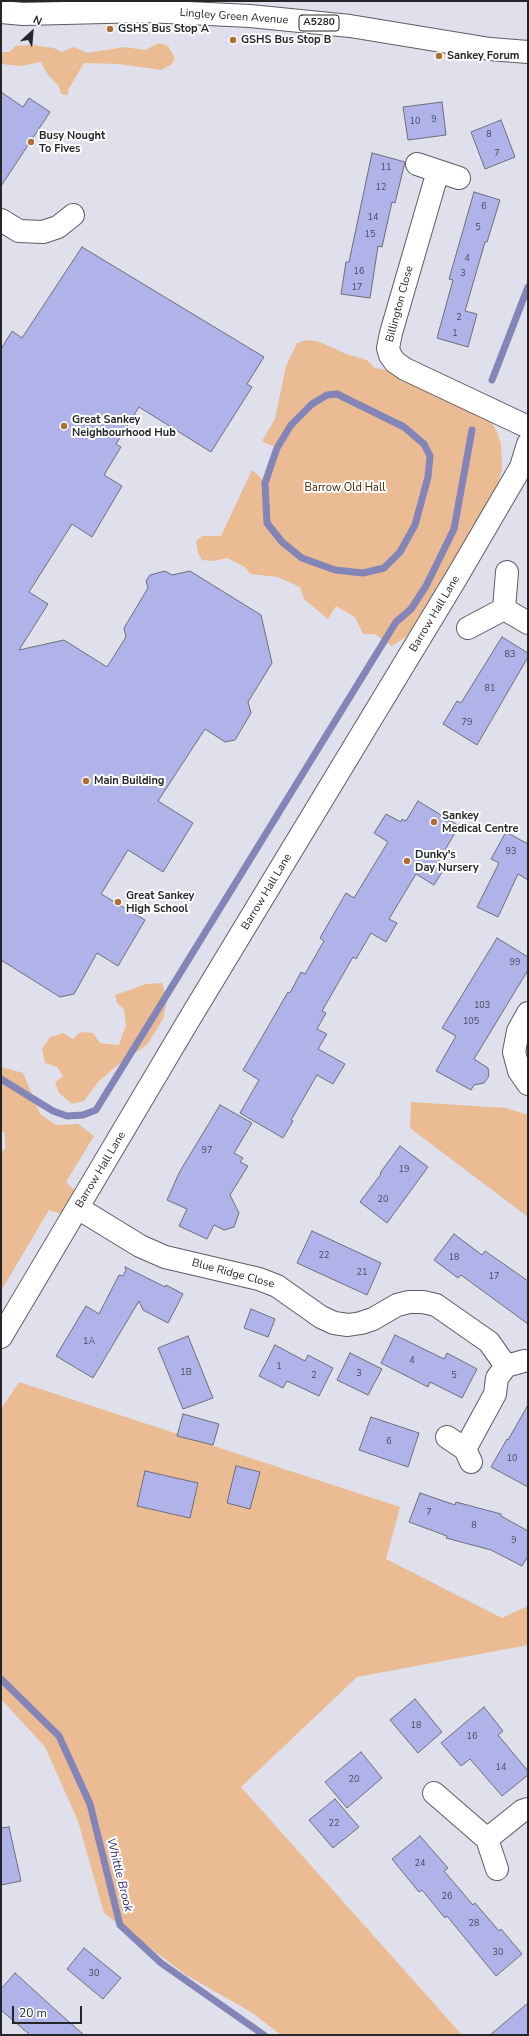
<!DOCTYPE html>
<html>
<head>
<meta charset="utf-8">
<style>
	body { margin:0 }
	#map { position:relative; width:529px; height:2036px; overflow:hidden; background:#dfe0eb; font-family:"Nunito Sans",sans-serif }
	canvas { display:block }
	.frame { position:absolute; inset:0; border:2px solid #25262a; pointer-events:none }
	.north { position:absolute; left:12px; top:12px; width:40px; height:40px; -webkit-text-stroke:3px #fff; paint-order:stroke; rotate:26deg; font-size:11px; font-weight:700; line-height:16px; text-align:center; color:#25262a }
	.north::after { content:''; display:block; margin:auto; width:14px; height:18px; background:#25262a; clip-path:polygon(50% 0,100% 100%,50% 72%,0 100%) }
	.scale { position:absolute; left:12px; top:2006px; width:70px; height:18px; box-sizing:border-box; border:2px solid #25262a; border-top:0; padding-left:5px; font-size:12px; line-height:14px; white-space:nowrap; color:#25262a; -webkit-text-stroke:3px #fff; paint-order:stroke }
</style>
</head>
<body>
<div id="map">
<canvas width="529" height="2036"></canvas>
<div class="frame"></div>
<div class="north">N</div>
<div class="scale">20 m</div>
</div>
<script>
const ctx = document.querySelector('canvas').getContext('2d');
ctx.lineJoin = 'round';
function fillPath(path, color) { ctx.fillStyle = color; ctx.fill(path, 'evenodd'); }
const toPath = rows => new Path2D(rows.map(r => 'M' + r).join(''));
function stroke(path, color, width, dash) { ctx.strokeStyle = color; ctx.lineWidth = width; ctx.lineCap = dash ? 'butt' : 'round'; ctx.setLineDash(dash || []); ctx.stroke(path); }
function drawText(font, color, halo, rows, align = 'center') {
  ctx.font = font + ' "Nunito Sans",sans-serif'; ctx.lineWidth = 4; ctx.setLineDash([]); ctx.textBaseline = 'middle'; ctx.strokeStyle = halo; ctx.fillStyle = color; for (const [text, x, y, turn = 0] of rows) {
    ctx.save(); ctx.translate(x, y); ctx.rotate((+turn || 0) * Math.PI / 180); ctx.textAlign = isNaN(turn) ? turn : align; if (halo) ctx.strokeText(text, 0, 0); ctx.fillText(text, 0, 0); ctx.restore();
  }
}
const green = toPath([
	[159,43,168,46,175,58,172,64,161,70,119,64,84,63,68,90,68,95,61,94,59,86,47,74,41,62,21,66,1,64,1,52,10,52,15,46,31,45,54,48,61,52,74,47,87,53,125,47,145,50],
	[307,340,320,342,346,354,367,360,375,368,386,370,491,421,497,432,501,444,502,469,496,489,407,636,392,646,375,634,363,634,355,617,336,606,328,619,304,599,300,587,278,577,250,574,245,567,227,558,214,561,202,560,198,553,196,541,202,536,221,536,252,470,265,482,277,448,262,441,275,419,286,366,297,343],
	[162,983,167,1001,163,1019,147,1045,124,1060,98,1082,84,1101,72,1104,59,1093,55,1082,63,1076,57,1067,45,1063,42,1049,50,1037,63,1033,73,1039,80,1032,93,1033,100,1043,119,1045,126,1025,124,1009,117,1003,115,995,146,984],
	[1,1067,23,1073,40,1114,56,1125,78,1124,94,1136,66,1182,76,1192,61,1214,49,1210,1,1291,1,1152,5,1149,5,1133,1,1131],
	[411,1102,506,1108,528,1115,528,1217,410,1128],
	[19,1382,400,1507,386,1559,502,1618,528,1606,528,1645,357,1677,241,1787,462,2035,281,2035,251,2012,186,1975,104,1913,78,1821,45,1747,1,1699,1,1409]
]);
const stream = toPath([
	[492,380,528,287],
	[337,394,404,427,424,444,430,456,428,477,415,525,400,552,384,568,363,573,335,570,302,558,282,542,267,523,265,483,277,448,291,425,312,404,327,395,337,394],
	[1,1079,53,1111,67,1116,83,1115,96,1110,396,622,411,609,426,586,454,529,472,430],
	[1,1679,59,1736,90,1804,120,1925,161,1963,264,2035]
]);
const building = toPath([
	[1,92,23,107,29,98,50,112,1,186,1,92],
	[442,102,446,135,408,140,403,107,442,102],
	[501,120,515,157,485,169,471,132,501,120],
	[372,153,405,162,395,203,392,202,382,247,378,246,370,298,341,294,346,262,349,262,372,153],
	[474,192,500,200,487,242,485,242,465,311,477,314,468,347,437,338,453,280,449,279,474,192],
	[82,247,264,357,247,384,252,387,211,452,139,407,116,444,121,447,104,475,122,486,92,537,72,524,29,592,48,604,19,650,64,640,107,667,126,637,124,628,148,588,146,581,150,575,165,571,172,575,190,571,261,615,272,663,248,702,251,713,235,740,225,742,205,729,158,801,193,823,163,872,128,850,101,894,145,920,118,966,97,953,74,994,60,997,1,960,1,349,12,331,22,338,82,247],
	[502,637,528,653,528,657,477,745,443,724,457,701,461,703,502,637],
	[418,801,459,826,438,862,446,866,434,885,416,874,389,919,397,923,386,942,371,933,356,959,353,957,322,1011,326,1013,317,1029,327,1034,318,1049,345,1064,333,1084,317,1075,291,1120,293,1121,283,1138,240,1113,259,1080,243,1070,288,992,290,993,301,972,305,974,324,941,320,938,346,893,354,898,388,842,374,833,386,814,401,822,402,819,406,821,418,801],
	[506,832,528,844,528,880,518,874,498,917,477,907,499,863,491,859,506,832],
	[497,938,528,957,528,970,474,1059,488,1068,489,1076,484,1083,474,1085,471,1090,436,1071,456,1036,442,1028,497,938],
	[220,1105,252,1123,234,1153,243,1158,240,1162,248,1166,230,1195,239,1213,234,1227,224,1230,214,1225,207,1239,179,1226,187,1209,167,1200,179,1173,220,1105],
	[400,1146,428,1167,387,1223,360,1202,381,1174,380,1173,400,1146],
	[312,1231,381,1263,367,1295,297,1263,312,1231],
	[454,1234,482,1255,485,1251,528,1281,528,1324,461,1275,458,1278,434,1260,454,1234],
	[125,1267,165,1287,166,1285,183,1294,168,1323,143,1310,139,1301,93,1378,56,1356,86,1306,99,1314,119,1275,123,1276,126,1270,125,1267],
	[251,1309,275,1319,268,1337,244,1328,251,1309],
	[395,1335,444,1359,447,1353,477,1369,462,1398,430,1382,428,1387,381,1363,395,1335],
	[188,1336,213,1398,183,1409,158,1348,188,1336],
	[275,1345,305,1361,308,1355,333,1368,319,1396,287,1381,283,1388,259,1376,275,1345],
	[350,1353,382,1369,368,1395,337,1380,350,1353],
	[528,1405,528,1487,491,1467,507,1439,508,1440,528,1405],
	[183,1414,219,1424,213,1445,177,1436,183,1414],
	[371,1417,419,1433,408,1467,359,1450,371,1417],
	[236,1466,260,1472,250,1509,227,1503,236,1466],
	[145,1471,198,1483,190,1518,137,1506,145,1471],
	[420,1493,455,1505,456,1502,501,1514,501,1516,528,1531,528,1556,522,1566,491,1550,446,1538,447,1536,409,1522,420,1493],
	[415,1699,442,1732,418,1753,390,1720,415,1699],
	[484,1707,503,1731,498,1735,528,1771,528,1775,502,1796,470,1759,461,1766,441,1743,484,1707],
	[361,1752,382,1778,347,1808,325,1782,361,1752],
	[335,1799,359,1827,333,1848,309,1820,335,1799],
	[9,1827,21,1881,1,1885,1,1828,9,1827],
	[420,1836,448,1868,444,1871,473,1905,475,1903,499,1931,501,1929,522,1954,496,1976,447,1916,445,1918,422,1890,419,1892,392,1859,420,1836],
	[84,1948,121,1978,103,1999,67,1969,84,1948],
	[15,1973,59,2013,84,2035,30,2035,1,2010,1,1989,15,1973],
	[528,2003,528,2035,490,2035,528,2003]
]);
const minor = toPath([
	[417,164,459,178],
	[438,171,391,333,388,348,390,355,395,362,405,369,528,427],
	[1,220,19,231,43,232,58,227,73,215],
	[504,609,528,623],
	[468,628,504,609,507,572],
	[528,1013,518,1031,514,1052,519,1071,528,1084],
	[78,1208,140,1246,165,1257,259,1279,277,1286,321,1317,334,1323,348,1325,361,1323,373,1319,397,1305,409,1302,423,1302,436,1305,489,1342,506,1366],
	[1,1337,187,1023,455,580,521,467,528,444],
	[447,1437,465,1449,471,1462],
	[465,1449,495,1394,497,1378,506,1366,524,1361],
	[434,1793,487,1839,522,1811,528,1809],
	[487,1839,497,1869]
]);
const major = toPath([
	[1,12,23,14,146,11,250,16,350,26,490,49,528,52]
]);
const markers = [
	[110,29,4,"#ac6f34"],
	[233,40,4,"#ac6f34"],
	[439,56,4,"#ac6f34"],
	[31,142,4,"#ac6f34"],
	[64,426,4,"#ac6f34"],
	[86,781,4,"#ac6f34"],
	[434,822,4,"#ac6f34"],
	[407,861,4,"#ac6f34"],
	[118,902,4,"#ac6f34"]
];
const numberNames = [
	["9",434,120],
	["10",415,122],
	["8",489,135],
	["7",497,154],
	["11",386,168],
	["12",381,188],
	["6",484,207],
	["14",373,218],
	["5",478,228],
	["15",370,235],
	["4",467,259],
	["16",359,272],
	["3",463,274],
	["17",357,288],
	["2",459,318],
	["1",455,334],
	["83",510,655],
	["81",490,689],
	["79",467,723],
	["93",511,852],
	["99",515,963],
	["103",482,1006],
	["105",471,1022],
	["97",207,1151],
	["19",404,1170],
	["20",383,1200],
	["22",324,1256],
	["18",454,1258],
	["21",362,1273],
	["17",494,1277],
	["1A",89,1342],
	["4",412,1361],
	["1",279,1367],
	["1B",186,1373],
	["3",359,1374],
	["2",314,1376],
	["5",454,1376],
	["6",389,1442],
	["10",512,1459],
	["7",429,1513],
	["8",474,1526],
	["9",514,1541],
	["18",416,1726],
	["16",472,1737],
	["14",501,1768],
	["20",354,1780],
	["22",334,1824],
	["24",420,1864],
	["26",447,1897],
	["28",474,1924],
	["30",498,1953],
	["30",94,1974]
];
const shields = [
	[319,23,40]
];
const shieldNames = [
	["A5280",319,23]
];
const streetNames = [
	["Lingley Green Avenue",234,17,4],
	["Billington Close",400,304,-75],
	["Barrow Hall Lane",435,614,-59],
	["Barrow Hall Lane",267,892,-59],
	["Barrow Hall Lane",101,1170,-59],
	["Blue Ridge Close",233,1274,15]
];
const poiNames = [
	["GSHS Bus Stop A",118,29],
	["GSHS Bus Stop B",241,40],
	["Sankey Forum",447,56],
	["Busy Nought",39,136],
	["To Fives",39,149],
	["Great Sankey",72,420],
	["Neighbourhood Hub",72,433],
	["Main Building",94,781],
	["Sankey",442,816],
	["Medical Centre",442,829],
	["Dunky's",415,855],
	["Day Nursery",415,868],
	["Great Sankey",126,896],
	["High School",126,909]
];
const parkNames = [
	["Barrow Old Hall",345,488]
];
const waterNames = [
	["Whittle Brook",119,1875,76]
];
fillPath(green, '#ebbb93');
stroke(stream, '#8384b8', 7);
fillPath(building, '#b0b3e9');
stroke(building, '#6e6e78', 1);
stroke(minor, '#5b5c65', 24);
stroke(major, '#5b5c65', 24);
stroke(minor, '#fff', 22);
stroke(major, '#fff', 22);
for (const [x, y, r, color] of markers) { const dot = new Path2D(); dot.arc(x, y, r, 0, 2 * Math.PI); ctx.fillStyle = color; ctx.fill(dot); stroke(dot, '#fff', 1.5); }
drawText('9px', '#48495a', null, numberNames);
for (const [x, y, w] of shields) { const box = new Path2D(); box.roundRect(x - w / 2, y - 8, w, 16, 3); ctx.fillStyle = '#fff'; ctx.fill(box); stroke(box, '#25262a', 1); }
drawText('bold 10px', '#25262a', null, shieldNames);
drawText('11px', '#25262a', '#fff', streetNames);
drawText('bold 11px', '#25262a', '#fff', poiNames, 'left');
drawText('11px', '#442404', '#fff', parkNames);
drawText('italic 12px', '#373373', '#fff', waterNames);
</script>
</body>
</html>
